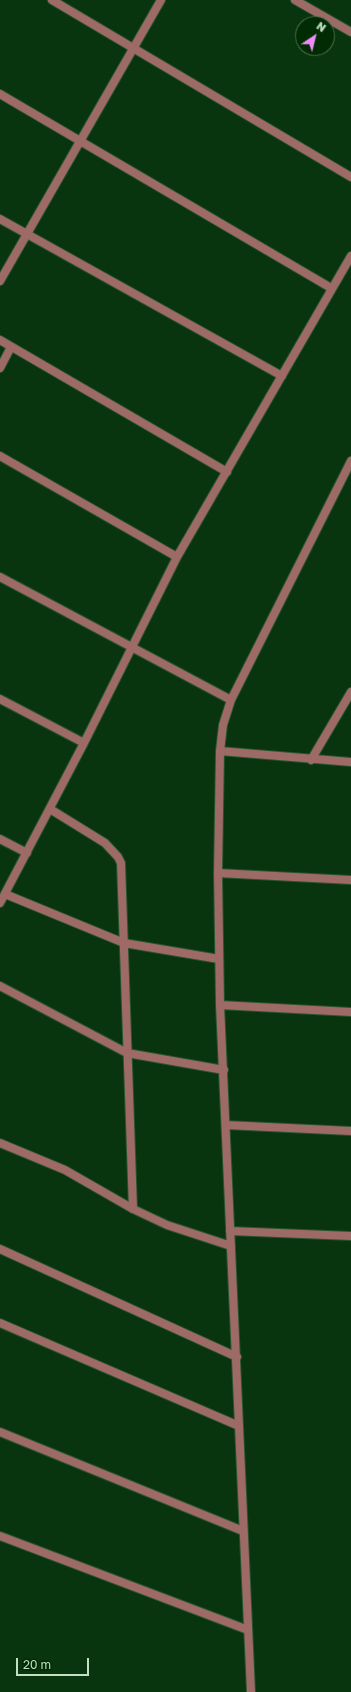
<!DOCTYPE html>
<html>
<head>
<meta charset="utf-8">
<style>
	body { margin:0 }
	#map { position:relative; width:351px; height:1692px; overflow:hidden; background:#08350d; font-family:"Golos Text",sans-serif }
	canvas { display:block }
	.north { position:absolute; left:295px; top:16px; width:40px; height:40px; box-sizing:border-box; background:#002b03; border:1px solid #4e734f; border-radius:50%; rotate:35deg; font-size:11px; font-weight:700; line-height:16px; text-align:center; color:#c2dfc1 }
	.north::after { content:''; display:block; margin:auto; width:14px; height:18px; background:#ef8bf6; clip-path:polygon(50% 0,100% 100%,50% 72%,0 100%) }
	.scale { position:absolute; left:16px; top:1658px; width:73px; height:18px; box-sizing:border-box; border:2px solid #c2dfc1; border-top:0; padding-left:5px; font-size:12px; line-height:14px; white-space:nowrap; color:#c2dfc1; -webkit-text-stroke:3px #002b03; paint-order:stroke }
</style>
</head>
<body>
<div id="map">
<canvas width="351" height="1692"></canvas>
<div class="north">N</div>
<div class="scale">20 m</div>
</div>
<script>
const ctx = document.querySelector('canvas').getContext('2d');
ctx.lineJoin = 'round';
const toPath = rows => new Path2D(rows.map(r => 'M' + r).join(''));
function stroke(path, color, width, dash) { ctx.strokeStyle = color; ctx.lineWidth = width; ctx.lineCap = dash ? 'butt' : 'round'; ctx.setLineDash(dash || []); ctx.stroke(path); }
const minor = toPath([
	[52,0,351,177],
	[295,0,351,32],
	[0,94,331,288],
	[0,219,282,376],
	[0,281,161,0],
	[0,340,227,472],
	[0,368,11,347],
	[0,456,177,557],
	[0,577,231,700],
	[0,699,84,743],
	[220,751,351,762],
	[311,760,351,692],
	[50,809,105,843,118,857,121,863,133,1209],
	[0,839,27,853],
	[218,873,351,880],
	[5,894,124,943,219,959],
	[0,903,84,743,177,557,351,256],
	[0,986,127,1053,224,1070],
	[220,1005,351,1012],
	[226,1125,351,1131],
	[0,1143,65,1170,133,1209,167,1225,231,1246],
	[230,1231,351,1236],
	[0,1249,237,1357],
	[0,1323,239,1426],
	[0,1432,243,1531],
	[0,1536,248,1630],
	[251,1692,220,1005,218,873,220,751,223,725,231,700,351,461]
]);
stroke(minor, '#29542d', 10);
stroke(minor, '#9d6a66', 8);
</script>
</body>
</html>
